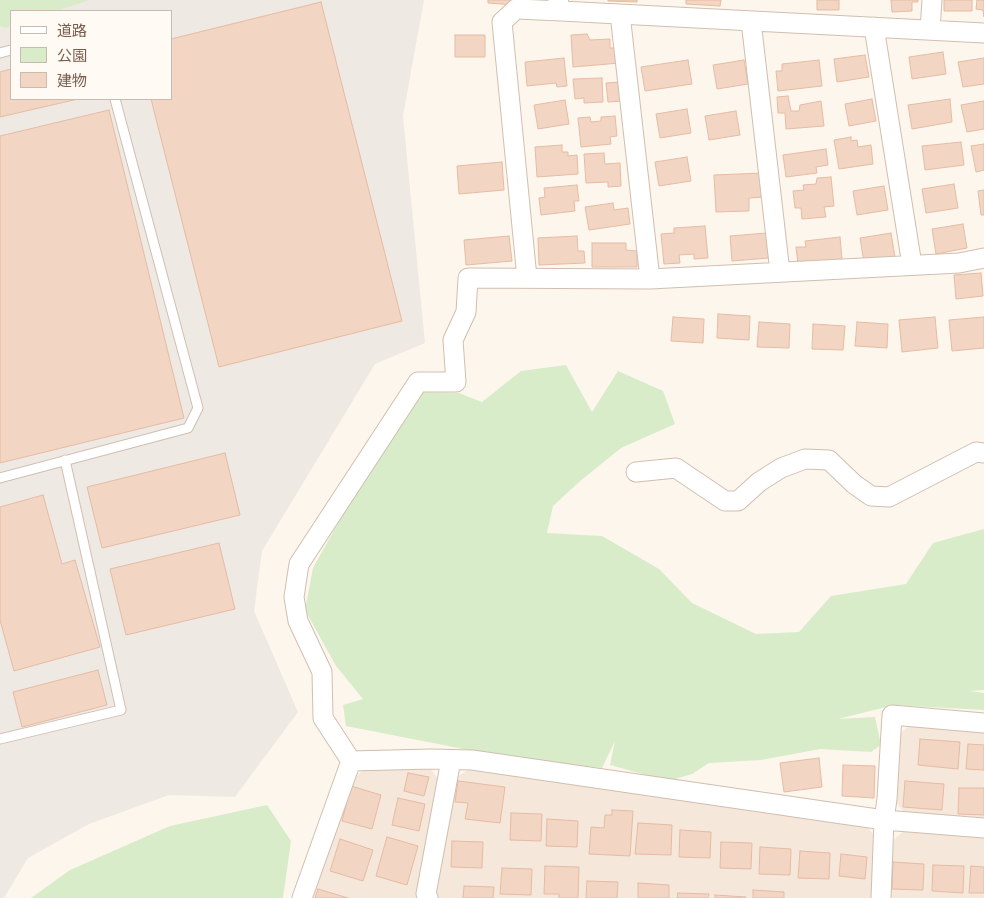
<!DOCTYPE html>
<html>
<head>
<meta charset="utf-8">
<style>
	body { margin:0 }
	#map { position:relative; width:984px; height:898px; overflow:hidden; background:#fdf6ec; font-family:Lato,"Noto Sans JP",sans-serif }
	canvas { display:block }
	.legend { position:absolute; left:10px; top:10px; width:162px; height:90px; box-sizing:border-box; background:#fffaf3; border:1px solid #cabbb1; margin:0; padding:6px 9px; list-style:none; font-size:15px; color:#7a5c4d }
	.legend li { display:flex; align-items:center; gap:10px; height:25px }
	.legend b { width:25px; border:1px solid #cabbb1 }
</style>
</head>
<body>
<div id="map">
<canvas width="984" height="898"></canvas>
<ul class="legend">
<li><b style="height:6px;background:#fff"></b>道路</li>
<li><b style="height:14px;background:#d8ecc9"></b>公園</li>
<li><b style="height:14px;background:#f3d5c3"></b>建物</li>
</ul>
</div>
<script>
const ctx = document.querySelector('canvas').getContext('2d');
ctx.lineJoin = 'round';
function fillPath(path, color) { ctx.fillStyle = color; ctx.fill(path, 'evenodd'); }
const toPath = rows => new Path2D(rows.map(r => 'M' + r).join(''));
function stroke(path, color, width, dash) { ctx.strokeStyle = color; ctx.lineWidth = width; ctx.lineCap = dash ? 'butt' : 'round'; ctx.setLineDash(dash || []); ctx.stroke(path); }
const residential = toPath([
	[911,724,984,730,984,820,905,813,894,800,896,737],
	[429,766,440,782,417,895,418,898,309,898,350,782,364,769],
	[469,769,865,824,877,839,874,898,435,898,454,779],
	[907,828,984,835,984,898,888,898,891,842]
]);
const industrial = toPath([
	[19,0,424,0,403,116,425,343,375,364,262,551,254,611,298,712,235,797,169,795,89,824,28,858,4,898,0,898,0,5],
	[11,11,171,11,171,99,11,99]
]);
const green = toPath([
	[0,0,89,0,57,11,11,11,11,26,6,28,0,26],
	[566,365,592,412,618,371,663,391,675,424,621,448,579,482,553,506,547,533,602,536,659,569,692,603,756,634,799,632,831,596,906,584,933,543,984,529,984,690,969,691,984,693,984,710,894,705,838,719,875,717,881,745,871,752,820,749,761,760,709,763,692,774,668,781,610,765,615,741,602,768,494,755,346,726,343,705,363,699,336,666,305,610,313,568,347,507,420,392,459,393,482,402,521,371],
	[267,805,291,841,283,898,31,898,70,870,170,826]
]);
const building = toPath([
	[488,0,516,0,516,5,488,3,488,0],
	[608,0,637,0,637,2,608,1,608,0],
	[686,0,721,0,720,6,686,4,686,0],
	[817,0,839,0,839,10,817,10,817,0],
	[891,0,918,0,918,2,912,2,912,11,892,12,891,0],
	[944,0,972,0,972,11,944,11,944,0],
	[977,0,984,0,984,17,983,10,976,9,977,0],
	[321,2,402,321,219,367,151,99,171,99,171,39,321,2],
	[587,34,590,40,610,39,610,48,619,48,620,63,573,67,571,35,587,34],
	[455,35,485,35,485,57,455,57,455,35],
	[943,52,946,74,912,79,909,57,943,52],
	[865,55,869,77,837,82,834,59,865,55],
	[564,58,567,86,557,87,556,83,527,86,525,62,564,58],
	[984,58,984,84,963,87,958,62,984,58],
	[688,60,692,84,645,91,641,67,688,60],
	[744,60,748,84,717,89,713,65,744,60],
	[819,60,822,86,778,91,776,71,782,71,782,64,819,60],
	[11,69,11,99,78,99,0,117,0,72,11,69],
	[602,78,603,102,584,103,584,98,575,99,573,79,602,78],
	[621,82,623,101,608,102,606,83,621,82],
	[788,96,791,111,799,111,800,105,821,101,824,126,786,129,785,113,778,113,777,97,788,96],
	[872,99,876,121,849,126,845,104,872,99],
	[950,99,952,122,912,129,908,105,950,99],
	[565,100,569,124,538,129,534,105,565,100],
	[984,101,984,129,967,132,961,105,984,101],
	[687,109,691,133,660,138,656,114,687,109],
	[109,110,184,418,0,463,0,136,109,110],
	[736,111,740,135,709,140,705,116,736,111],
	[615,116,617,136,610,137,611,144,581,147,578,118,590,117,591,122,601,121,601,117,615,116],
	[851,137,851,141,857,140,858,147,871,145,873,164,839,169,834,140,851,137],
	[961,142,964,165,925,170,922,146,961,142],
	[984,144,984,170,976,172,971,146,984,144],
	[562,145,562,152,568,152,568,156,577,155,578,174,537,177,535,147,562,145],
	[826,149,828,165,816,167,817,173,786,177,783,155,826,149],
	[604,153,605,164,620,163,621,186,608,187,608,182,586,183,584,154,604,153],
	[687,157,691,181,659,186,655,162,687,157],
	[502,162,504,190,459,194,457,166,502,162],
	[764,173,765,197,749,198,749,211,716,212,714,175,764,173],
	[831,177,834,206,824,207,826,217,802,219,801,208,795,208,793,191,804,190,803,185,816,184,817,178,831,177],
	[954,184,958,208,926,213,922,189,954,184],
	[577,185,579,201,574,201,575,211,541,215,539,198,545,197,544,188,577,185],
	[884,186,888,210,857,215,853,191,884,186],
	[984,190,984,215,981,215,978,191,984,190],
	[613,203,614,210,628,208,630,224,589,230,585,207,613,203],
	[963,224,967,248,936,254,932,229,963,224],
	[705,226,708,258,694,259,694,254,679,255,680,263,664,264,661,234,674,233,674,228,705,226],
	[767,233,769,258,732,261,730,236,767,233],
	[891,233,895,257,864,262,860,238,891,233],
	[509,236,512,261,466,265,464,240,509,236],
	[577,236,578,251,584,251,585,263,539,265,538,238,577,236],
	[840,237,842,259,798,264,796,247,806,247,805,241,840,237],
	[592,243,626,243,626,250,637,251,637,267,592,267,592,243],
	[981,273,983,296,956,299,954,275,981,273],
	[718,314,750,316,749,340,717,338,718,314],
	[673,317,704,319,703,343,671,341,673,317],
	[935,317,938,348,902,352,899,320,935,317],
	[984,317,984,348,952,351,949,320,984,317],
	[759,322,790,324,789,348,757,347,759,322],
	[857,322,888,324,887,348,855,346,857,322],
	[813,324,845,326,843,350,812,349,813,324],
	[225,453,240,515,102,548,87,487,225,453],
	[43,495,62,564,75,560,100,647,14,671,0,620,0,507,43,495],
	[219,543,235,609,126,635,110,569,219,543],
	[98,670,107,705,22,727,13,692,98,670],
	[920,739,960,742,958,769,918,765,920,739],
	[968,744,984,745,984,770,966,769,968,744],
	[819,758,822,787,784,792,780,763,819,758],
	[843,765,875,766,874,798,842,796,843,765],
	[408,773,429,777,424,796,404,791,408,773],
	[458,781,505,787,500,823,465,819,468,803,455,802,458,781],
	[905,781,944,784,942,810,903,807,905,781],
	[351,786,381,795,372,829,342,821,351,786],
	[959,788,984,788,984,815,958,814,959,788],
	[398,798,425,804,419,831,392,825,398,798],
	[612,810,633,811,630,856,589,854,591,827,604,828,605,815,612,815,612,810],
	[511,813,542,814,541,841,510,840,511,813],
	[547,819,578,821,577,847,546,846,547,819],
	[638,823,672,825,671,855,635,854,638,823],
	[680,830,711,832,710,858,679,857,680,830],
	[387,837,418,846,407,885,376,876,387,837],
	[340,839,373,850,363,881,330,871,340,839],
	[452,841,483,842,482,868,451,867,452,841],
	[721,842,752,843,751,869,720,868,721,842],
	[760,847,791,849,790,875,759,874,760,847],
	[800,851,830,853,829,879,798,878,800,851],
	[841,854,867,857,865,879,839,876,841,854],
	[893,862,924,864,923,890,892,889,893,862],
	[933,865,964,866,963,893,932,891,933,865],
	[545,866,579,867,578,898,559,898,559,894,544,894,545,866],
	[971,866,984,867,984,893,969,893,971,866],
	[502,868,532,869,531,895,500,894,502,868],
	[587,881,618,882,617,898,586,898,587,881],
	[638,883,669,885,669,898,638,898,638,883],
	[464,886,494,887,493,898,463,898,464,886],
	[318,889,348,898,315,898,318,889],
	[753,890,784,892,784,898,753,898,753,890],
	[678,893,709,894,708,898,677,898,678,893],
	[715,895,746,897,746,898,715,898,715,895]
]);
const service = toPath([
	[0,53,11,50],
	[0,478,188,428,198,408,115,99],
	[0,739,121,710,65,460]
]);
const minor = toPath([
	[558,0,561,11,984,33],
	[620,14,650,279],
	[751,21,780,272],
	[874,27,912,265],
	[930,30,932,0],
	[527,278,502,22,516,9,561,11],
	[636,472,676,468,725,501,738,501,759,482,781,468,805,459,829,460,854,484,871,496,889,497,976,452,984,453],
	[351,761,431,759,472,760,884,820,984,828],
	[302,898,351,761,323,718,322,672,298,621,294,597,299,564,418,382,456,382,453,340,466,312,468,278,650,279,959,263,984,258],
	[428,898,426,894,451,760],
	[881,898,884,820,887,799,892,715,984,723]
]);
fillPath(residential, '#f5e8da');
fillPath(industrial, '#efe9e4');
fillPath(green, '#d8ecc9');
fillPath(building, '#f3d5c3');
stroke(building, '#e6bba3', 1);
stroke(service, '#d1beb0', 11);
stroke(minor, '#d1beb0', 21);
stroke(service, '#fff', 9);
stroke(minor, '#fff', 19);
</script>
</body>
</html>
